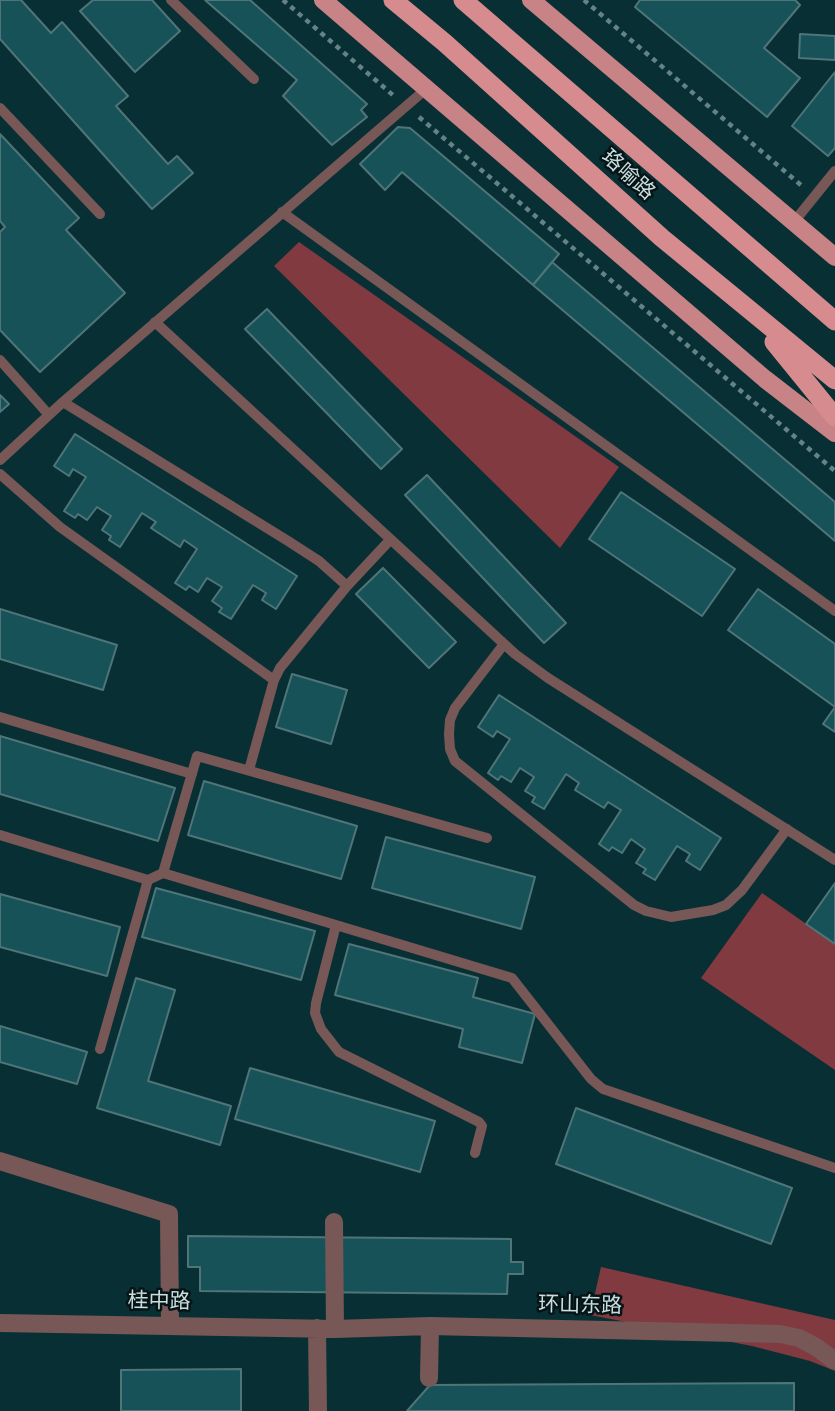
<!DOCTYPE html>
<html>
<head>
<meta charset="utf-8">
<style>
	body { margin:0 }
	canvas { display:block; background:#082f34 }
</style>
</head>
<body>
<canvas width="835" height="1411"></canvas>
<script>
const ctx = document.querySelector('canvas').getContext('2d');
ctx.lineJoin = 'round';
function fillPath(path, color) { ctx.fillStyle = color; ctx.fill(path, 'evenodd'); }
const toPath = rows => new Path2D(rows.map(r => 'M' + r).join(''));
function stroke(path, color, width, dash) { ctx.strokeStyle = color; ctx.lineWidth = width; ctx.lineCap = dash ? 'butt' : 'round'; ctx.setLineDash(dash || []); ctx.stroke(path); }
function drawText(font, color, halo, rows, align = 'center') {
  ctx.font = font + ' "Source Sans 3","Noto Sans SC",sans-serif'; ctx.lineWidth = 5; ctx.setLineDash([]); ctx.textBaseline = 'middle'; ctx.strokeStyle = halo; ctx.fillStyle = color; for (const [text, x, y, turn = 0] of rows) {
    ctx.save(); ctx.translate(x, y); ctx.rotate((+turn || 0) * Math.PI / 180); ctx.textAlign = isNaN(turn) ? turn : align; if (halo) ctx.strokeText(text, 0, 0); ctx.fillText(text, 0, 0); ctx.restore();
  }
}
const forest = toPath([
	[299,242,619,467,560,548,274,266],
	[762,893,835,944,835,1070,701,978],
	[601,1267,835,1320,835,1371,810,1361,752,1346,590,1315]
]);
const building = toPath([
	[0,0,21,0,51,33,62,22,128,96,116,106,168,164,177,156,193,173,152,209,0,39,0,0],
	[93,0,152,0,180,31,135,72,80,11,93,0],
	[205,0,250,0,367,104,361,110,367,117,332,145,283,96,297,80,205,0],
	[640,0,795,0,800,5,764,48,800,78,767,117,635,7,640,0],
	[800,34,835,36,835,60,799,58,800,34],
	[835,72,835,148,828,156,792,126,835,72],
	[398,127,410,128,559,254,533,285,402,172,385,190,360,164,398,127],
	[0,134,79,218,66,230,125,293,40,372,0,330,0,232,5,227,0,221,0,134],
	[552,262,835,502,835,541,533,285,552,262],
	[267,309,402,449,381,469,245,329,267,309],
	[0,395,9,404,0,412,0,395],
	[75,434,297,576,276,609,262,600,266,593,253,585,231,619,219,612,222,608,212,601,222,587,207,578,198,592,189,586,186,590,175,583,197,549,184,540,180,547,151,528,156,522,142,513,120,547,109,540,111,536,102,530,111,516,97,507,87,520,78,514,75,518,64,511,86,477,73,469,69,476,54,466,75,434],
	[427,475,566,623,544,643,405,495,427,475],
	[621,492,735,569,702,616,589,539,621,492],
	[383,568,456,642,429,668,356,594,383,568],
	[758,589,835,644,835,732,823,724,835,707,728,630,758,589],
	[0,609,117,645,103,690,0,659,0,609],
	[292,674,347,690,331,744,276,727,292,674],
	[499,695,721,838,700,870,686,861,690,854,677,846,655,880,643,873,646,869,636,863,645,849,631,839,622,853,612,847,609,851,599,844,621,810,608,802,604,808,575,790,579,783,566,774,544,809,532,802,535,797,525,791,534,777,520,768,511,782,501,776,498,780,488,773,510,739,497,731,493,737,478,727,499,695],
	[0,736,175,788,158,841,0,794,0,736],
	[204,781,357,826,341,879,188,835,204,781],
	[386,837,535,877,521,929,372,888,386,837],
	[835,883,835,944,806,924,835,883],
	[156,888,315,931,301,980,142,937,156,888],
	[0,894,120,927,107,976,0,947,0,894],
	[349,944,478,978,473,997,535,1014,522,1063,459,1047,463,1029,335,995,349,944],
	[136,978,175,990,148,1081,231,1106,220,1145,97,1108,136,978],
	[0,1026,87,1052,77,1084,0,1062,0,1026],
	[250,1068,435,1121,420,1172,235,1119,250,1068],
	[576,1108,792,1188,771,1244,556,1164,576,1108],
	[188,1236,511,1239,511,1262,523,1262,523,1274,508,1274,507,1294,200,1291,200,1267,188,1267,188,1236],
	[241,1369,241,1411,121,1411,121,1370,241,1369],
	[794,1383,794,1411,407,1411,430,1385,794,1383]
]);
const path = toPath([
	[283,0,394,96],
	[584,0,802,186],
	[419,117,835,471]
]);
const service = toPath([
	[171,0,254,79],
	[0,108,100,214],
	[282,212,835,611],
	[793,223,835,171],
	[155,322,515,654,548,678,835,860],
	[0,360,49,415],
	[63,402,288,541,319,561,347,586],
	[0,460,63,402,426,89],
	[0,474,60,527,274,680],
	[504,644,455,708,450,720,449,734,450,749,455,761,634,905,646,911,671,917,713,910,726,905,742,890,787,829],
	[0,717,192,774],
	[249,770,274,680,280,668,347,586,390,540],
	[0,835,148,880],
	[163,873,512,978,591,1079,603,1089,835,1168],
	[336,925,316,1003,315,1013,321,1029,339,1052,479,1122,482,1126,475,1153],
	[100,1049,148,880,163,873,197,756,487,838]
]);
const minor = toPath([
	[0,1161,169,1214,170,1326],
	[334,1222,335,1329],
	[0,1323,335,1329,430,1326,780,1334,799,1338,816,1347,835,1361],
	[317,1328,318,1411],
	[429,1378,430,1326]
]);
const primary = toPath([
	[323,0,765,379,835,433],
	[531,0,835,257]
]);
const trunk = toPath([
	[393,0,445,43,662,238,835,380],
	[463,0,835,321],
	[774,342,835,417]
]);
const streetNames = [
	["珞喻路",627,176,42],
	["桂中路",159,1303,1],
	["环山东路",580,1307,1]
];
fillPath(forest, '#813a3f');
fillPath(building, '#175259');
stroke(building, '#4f7579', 2);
stroke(path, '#658387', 4.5, [5, 5]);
stroke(service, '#785757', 10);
stroke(minor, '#785757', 18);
stroke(primary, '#c78385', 18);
stroke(trunk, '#d68c8e', 19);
drawText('21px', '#cadee0', '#061416', streetNames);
</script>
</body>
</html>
